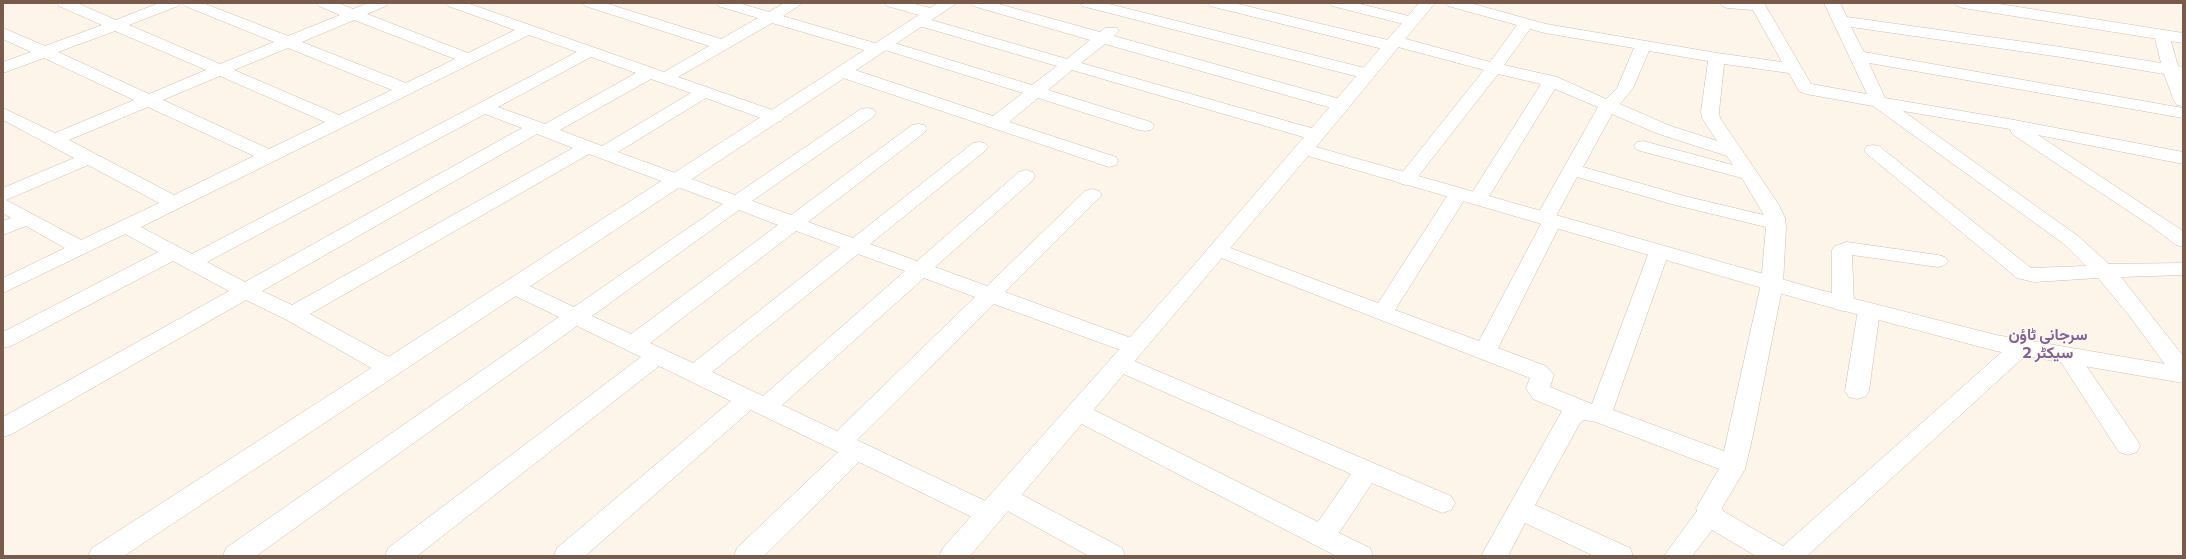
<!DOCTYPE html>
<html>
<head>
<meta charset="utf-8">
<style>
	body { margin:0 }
	#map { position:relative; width:2186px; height:559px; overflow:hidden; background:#fdf5ea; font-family:Commissioner,sans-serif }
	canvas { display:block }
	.frame { position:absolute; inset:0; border:4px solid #7a5a4b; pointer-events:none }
</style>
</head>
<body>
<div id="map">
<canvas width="2186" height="559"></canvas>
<div class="frame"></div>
</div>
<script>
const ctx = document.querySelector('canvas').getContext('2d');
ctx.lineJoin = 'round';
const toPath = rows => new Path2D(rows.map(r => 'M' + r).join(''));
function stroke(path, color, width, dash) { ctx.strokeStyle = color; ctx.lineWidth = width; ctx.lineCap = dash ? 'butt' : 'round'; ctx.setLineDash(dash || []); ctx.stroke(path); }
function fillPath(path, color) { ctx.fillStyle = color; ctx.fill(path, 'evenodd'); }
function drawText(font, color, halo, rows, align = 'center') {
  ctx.font = font + ' Commissioner,Vazirmatn,sans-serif'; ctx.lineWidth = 3.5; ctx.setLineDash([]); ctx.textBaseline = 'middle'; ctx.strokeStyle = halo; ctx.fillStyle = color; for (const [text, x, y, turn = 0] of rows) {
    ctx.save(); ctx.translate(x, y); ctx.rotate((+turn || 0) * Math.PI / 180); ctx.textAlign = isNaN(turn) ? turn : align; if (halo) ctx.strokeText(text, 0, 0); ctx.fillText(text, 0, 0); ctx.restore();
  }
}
const street = toPath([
	[56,3,77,3,116,20,159,3,181,3,178,6,129,25,220,64,274,42,185,6,182,3,203,3,288,36,340,15,319,6,316,3,338,3,353,9,368,3,389,3,386,6,367,14,468,53,515,30,448,6,445,3,467,3,664,72,709,46,585,6,582,3,605,3,721,39,758,18,718,6,715,3,739,3,769,12,784,3,803,3,783,16,878,44,885,40,891,42,1032,85,1057,66,916,25,913,22,916,19,921,17,1067,59,1090,40,973,6,970,3,995,3,1100,32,1105,28,1117,28,1119,31,1114,36,1347,101,1350,105,1347,109,1335,109,1105,44,1081,63,1322,131,1325,135,1322,139,1316,140,1310,139,1072,70,1048,90,1151,122,1154,126,1151,130,1145,131,1139,130,1038,98,1009,122,1116,157,1118,161,1116,165,1109,167,837,76,835,72,837,68,843,67,849,68,993,116,1023,93,885,50,878,54,772,23,678,77,781,113,784,117,781,121,775,122,769,121,706,98,618,152,735,195,861,109,867,108,873,109,876,113,873,117,752,201,791,215,912,125,918,124,924,125,927,129,924,133,808,222,853,238,973,143,979,142,985,143,988,147,985,151,870,244,917,261,1019,172,1026,170,1033,172,1035,176,1033,180,935,267,987,286,1085,191,1092,189,1099,191,1102,195,1005,292,1142,342,1145,347,1142,352,1134,355,1126,352,994,304,857,440,998,507,1002,514,998,521,989,524,980,521,859,462,764,556,734,556,737,548,838,452,751,410,585,556,554,556,557,548,731,401,659,366,417,556,385,556,388,548,641,357,577,326,256,556,223,556,226,548,559,317,507,292,503,287,507,282,514,280,521,282,574,307,723,204,589,154,310,314,398,362,401,368,398,374,390,376,382,374,285,319,246,300,12,434,3,437,3,417,229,291,173,261,11,346,3,348,3,332,158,252,125,234,3,293,3,278,65,248,26,226,3,235,3,221,11,218,3,213,3,188,74,158,3,120,3,108,55,133,134,100,44,58,3,73,3,62,31,52,3,39,3,28,45,46,102,25,59,6,56,3],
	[354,20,455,59,406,83,302,42,354,20],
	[115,31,206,70,149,94,58,52,115,31],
	[529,35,577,52,192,254,141,227,529,35],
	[288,48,392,90,339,115,234,70,288,48],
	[591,57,636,73,545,124,498,107,591,57],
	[220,76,325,122,269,149,163,100,220,76],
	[651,79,691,93,602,146,560,130,651,79],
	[148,107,254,156,174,195,69,140,148,107],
	[485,114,522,128,245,282,207,262,485,114],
	[537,134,573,148,292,305,262,291,537,134],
	[88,165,159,203,81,240,6,200,88,165],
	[739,210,778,225,631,334,592,316,739,210],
	[796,231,840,247,693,363,650,343,796,231],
	[858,254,905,271,763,396,712,372,858,254],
	[924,278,975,297,837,431,782,405,924,278],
	[1079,3,1105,3,1373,70,1375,74,1373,78,1367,79,1082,6,1079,3],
	[1207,3,1234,3,1388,40,1395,36,1490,62,1517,25,1448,6,1445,3,1470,3,1546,24,1717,53,1782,62,1753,10,1727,8,1722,6,1719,3,1764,3,1811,84,1867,94,1824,3,1840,3,1847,17,2061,47,2161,63,2154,34,2156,31,2168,31,2178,66,2183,67,2183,106,2177,105,2174,101,2164,74,2061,57,1851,27,1864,52,2183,108,2183,118,1869,63,1885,98,2009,119,2183,152,2183,164,2038,135,2183,231,2183,247,2176,245,2151,226,2012,134,2010,129,1903,111,2078,236,2109,264,2183,263,2183,275,2121,277,2183,356,2183,380,2175,378,2128,314,2098,278,2034,282,2017,278,1867,154,1864,150,1867,146,1873,145,1879,146,2031,268,2086,266,2064,244,1873,106,1806,94,1799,91,1789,73,1724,64,1719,112,1720,118,1779,205,1785,218,1786,227,1783,284,1753,435,1745,469,1722,508,1723,511,1783,546,2012,343,2020,340,2028,343,2031,348,2028,353,1807,556,1756,556,1712,530,1692,556,1664,556,1697,511,1696,508,1719,469,1596,422,1584,420,1580,423,1535,505,1630,548,1633,556,1594,556,1525,523,1508,556,1481,556,1562,411,1533,399,1526,388,1530,378,1211,254,1208,250,1211,246,1218,244,1225,246,1378,303,1451,190,1458,188,1465,190,1468,194,1395,310,1479,341,1541,224,1535,219,1598,107,1555,89,1485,203,1478,205,1471,203,1468,199,1541,84,1498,74,1413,183,1406,185,1399,183,1397,179,1484,70,1398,47,1391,51,1210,6,1207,3],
	[1530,29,1545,33,1634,48,1617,88,1606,99,1557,77,1504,65,1530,29],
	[1649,51,1708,61,1701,112,1702,118,1717,141,1668,125,1620,104,1633,88,1649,51],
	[1612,114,1656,133,1727,156,1733,165,1643,141,1637,142,1634,146,1637,150,1742,178,1764,215,1688,197,1583,167,1612,114],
	[1577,177,1675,205,1766,227,1761,284,1724,451,1613,410,1669,252,1666,248,1659,246,1652,248,1649,252,1592,404,1550,387,1554,375,1546,366,1498,348,1562,221,1556,216,1577,177],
	[1329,3,1356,3,1417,18,1420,21,1417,24,1412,26,1332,6,1329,3],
	[1847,242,1938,255,1945,257,1948,261,1945,265,1938,267,1852,255,1854,304,1851,309,1843,311,1835,309,1832,304,1832,250,1835,246,1847,242],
	[1869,303,1877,305,1880,310,1869,391,1865,397,1857,399,1849,397,1845,391,1858,310,1861,305,1869,303],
	[2068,348,2076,351,2137,440,2140,446,2137,452,2128,455,2119,452,2057,356,2060,351,2068,348],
	[1120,355,1451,496,1455,503,1451,510,1442,513,1372,483,1339,533,1370,548,1373,556,1336,556,1070,418,1066,412,1070,406,1078,403,1086,406,1318,522,1351,474,1112,369,1109,363,1112,357,1120,355],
	[1004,487,1013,490,1122,548,1125,556,1089,556,995,504,991,497,995,490,1004,487]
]);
const secondary = toPath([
	[885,3,911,3,930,8,938,3,957,3,124,556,88,556,92,548,919,15,887,6,885,3],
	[1419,3,1435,3,1316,147,1820,290,1996,335,2183,367,2183,383,1996,351,1807,301,1308,156,970,556,939,556,943,548,1194,265,1419,3],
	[1955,3,1993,3,2183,33,2183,43,1963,8,1957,6,1955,3]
]);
const districtNames = [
	["سرجانی ٹاؤن",2048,335],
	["سیکٹر 2",2048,353]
];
stroke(street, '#d1bcae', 1);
stroke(secondary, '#d7bead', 1);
fillPath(street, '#fff');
fillPath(secondary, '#fff');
drawText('bold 16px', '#836396', '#fff9f1', districtNames);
</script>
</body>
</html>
